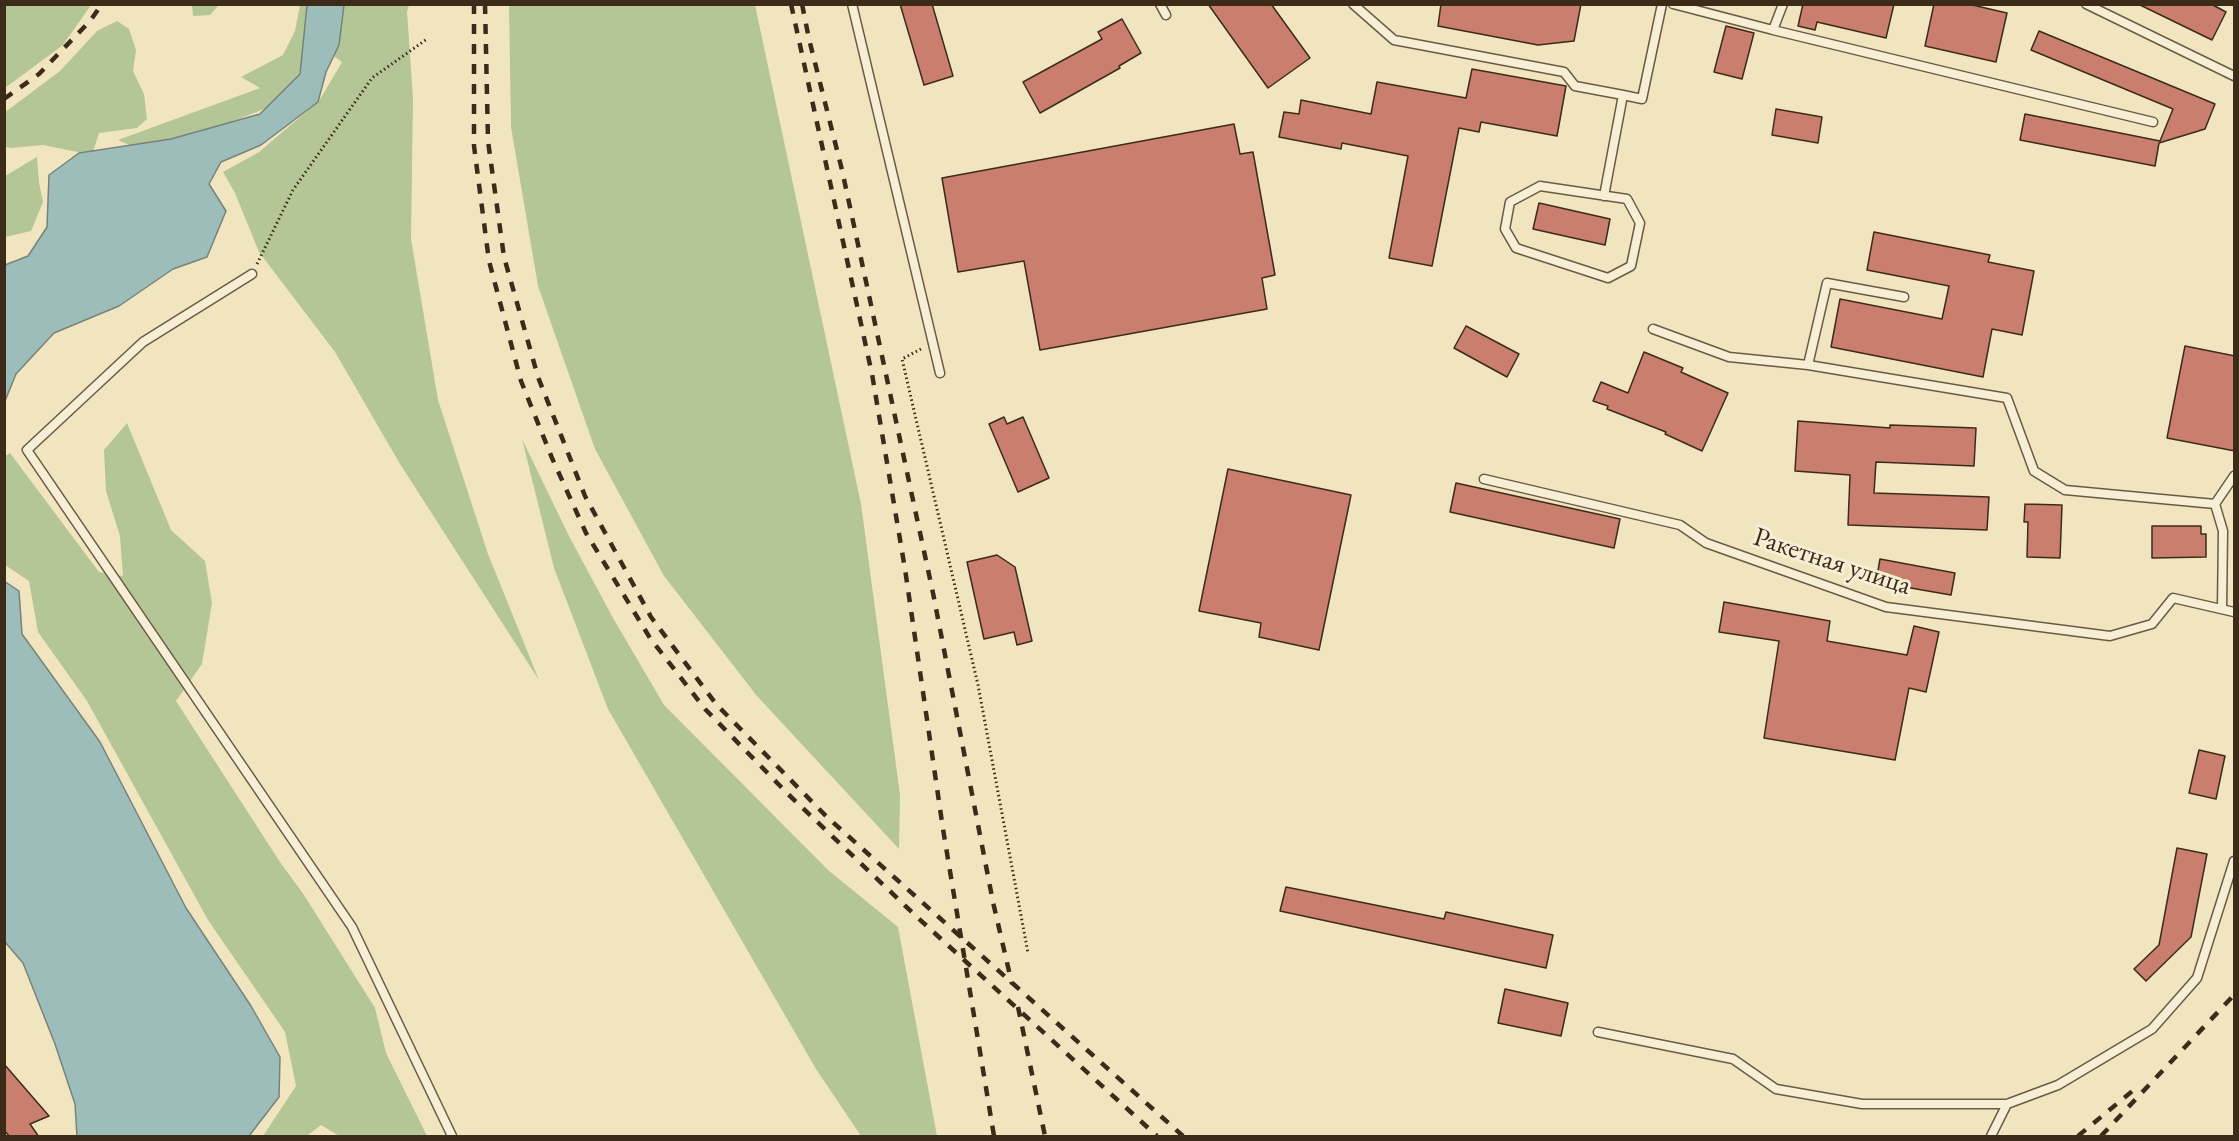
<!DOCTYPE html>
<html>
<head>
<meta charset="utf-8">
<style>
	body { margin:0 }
	#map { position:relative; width:2239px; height:1141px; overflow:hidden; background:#f1e5bf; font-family:"EB Garamond",serif }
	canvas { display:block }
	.frame { position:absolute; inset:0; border:6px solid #3d2b1a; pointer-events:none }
</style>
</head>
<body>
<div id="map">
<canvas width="2239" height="1141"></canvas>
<div class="frame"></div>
</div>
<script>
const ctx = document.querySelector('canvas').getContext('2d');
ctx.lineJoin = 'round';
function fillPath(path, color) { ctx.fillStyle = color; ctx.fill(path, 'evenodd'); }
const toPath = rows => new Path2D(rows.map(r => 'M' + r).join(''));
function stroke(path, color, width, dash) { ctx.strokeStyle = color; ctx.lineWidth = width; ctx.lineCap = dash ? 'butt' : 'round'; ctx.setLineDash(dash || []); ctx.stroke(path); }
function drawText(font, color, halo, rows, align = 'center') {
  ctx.font = font + ' "EB Garamond",serif'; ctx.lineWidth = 6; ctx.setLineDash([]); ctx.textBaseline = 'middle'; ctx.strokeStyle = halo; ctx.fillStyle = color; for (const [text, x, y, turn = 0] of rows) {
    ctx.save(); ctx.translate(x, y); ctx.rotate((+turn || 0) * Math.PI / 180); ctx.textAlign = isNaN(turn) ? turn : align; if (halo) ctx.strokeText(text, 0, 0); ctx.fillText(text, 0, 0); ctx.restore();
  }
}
const green = toPath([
	[5,4,91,4,91,5,63,45,5,88],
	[192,5,192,4,219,5,210,15,193,16],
	[300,5,409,5,407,12,413,98,411,239,438,400,488,554,539,680,400,464,335,352,259,252,235,193,223,172,259,152,319,101,342,62,328,52,290,99,218,127,145,152,118,140,260,88,241,77,283,55,295,31],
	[509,5,755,5,861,504,900,795,899,849,757,696,664,576,595,449,538,286,511,127],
	[117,21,129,29,136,50,133,71,144,94,147,119,137,128,99,133,92,155,43,145,11,148,5,147,4,113,60,71,97,31],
	[37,157,39,183,43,202,31,231,5,237,5,176],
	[127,423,171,530,205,561,212,603,202,664,176,701,280,862,304,895,375,1008,386,1053,427,1136,339,1136,321,1125,307,1136,263,1136,296,1086,285,1032,208,920,87,701,38,632,29,581,5,565,4,457,10,453,99,572,123,576,120,536,106,491,104,450],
	[522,439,569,536,613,618,664,705,828,870,898,927,937,1136,861,1136,816,1069,608,709,554,568]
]);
const water = toPath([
	[307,5,344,5,339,45,326,72,318,102,261,145,221,162,209,184,226,211,207,257,173,269,119,306,54,333,16,374,5,401,5,265,28,256,47,227,49,175,79,153,171,139,260,114,300,74,307,5],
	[4,581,19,591,22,634,100,742,186,908,251,1006,280,1057,279,1097,249,1136,77,1136,75,1104,55,1044,23,963,5,942,4,581]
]);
const building = toPath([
	[900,4,932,4,953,76,924,85,900,4],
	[1208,4,1271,4,1310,58,1268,88,1208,4],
	[1441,4,1581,4,1574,41,1538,45,1438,26,1441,4],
	[1803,4,1894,4,1886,38,1817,22,1815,30,1798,26,1803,4],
	[1934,4,1968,4,2007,13,1996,62,1925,46,1934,4],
	[2138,4,2211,4,2226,12,2212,40,2138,4],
	[1122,19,1141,53,1119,66,1120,68,1040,113,1023,82,1102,39,1098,32,1122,19],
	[1726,26,1754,33,1742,79,1714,72,1726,26],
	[2039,31,2215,104,2205,129,2159,143,2155,166,2020,140,2025,114,2160,141,2173,109,2031,50,2039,31],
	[1472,69,1566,86,1557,136,1481,122,1479,132,1459,128,1432,266,1389,258,1408,156,1342,143,1341,149,1279,137,1284,112,1299,114,1301,100,1371,114,1377,82,1466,98,1472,69],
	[1776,109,1822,117,1818,143,1772,135,1776,109],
	[1234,124,1240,154,1253,152,1275,275,1262,278,1267,309,1040,350,1024,261,958,272,942,178,1234,124],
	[1539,203,1610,219,1605,245,1533,229,1539,203],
	[1874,232,1990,255,1988,262,2034,271,2022,335,1992,329,1983,377,1831,347,1840,299,1942,319,1949,286,1867,270,1874,232],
	[1466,326,1519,354,1507,377,1454,348,1466,326],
	[2185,346,2235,356,2235,451,2167,438,2185,346],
	[1644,352,1683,368,1681,372,1728,393,1702,451,1665,434,1666,432,1607,409,1608,406,1593,401,1601,382,1628,393,1644,352],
	[1004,417,1007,424,1023,417,1049,478,1018,492,989,424,1004,417],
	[1798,421,1890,428,1890,425,1976,428,1974,466,1876,462,1874,493,1989,497,1987,530,1848,525,1850,475,1795,471,1798,421],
	[1228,469,1351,495,1319,650,1259,637,1261,623,1199,611,1228,469],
	[1456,483,1620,519,1614,548,1450,512,1456,483],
	[2025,504,2062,505,2060,558,2027,557,2028,522,2024,522,2025,504],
	[2152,526,2201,526,2201,534,2206,534,2206,557,2152,558,2152,526],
	[997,555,1015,567,1032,641,1017,645,1014,632,984,639,967,562,997,555],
	[1880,559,1955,573,1951,595,1876,582,1880,559],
	[1724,602,1830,621,1827,641,1907,655,1914,626,1939,632,1926,692,1909,688,1895,760,1764,738,1779,641,1719,632,1724,602],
	[2199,750,2225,756,2216,799,2189,793,2199,750],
	[2177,848,2207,854,2191,937,2146,981,2134,969,2159,945,2177,848],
	[1286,887,1444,919,1446,912,1553,935,1546,968,1280,911,1286,887],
	[1505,989,1568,1003,1561,1036,1498,1023,1505,989],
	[4,1064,49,1116,30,1124,39,1137,10,1137,4,1130,4,1064]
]);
const path = toPath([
	[257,264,293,190,372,78,427,39],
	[921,349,902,359,978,685,1028,953]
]);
const service = toPath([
	[852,4,940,373],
	[1160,4,1166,15],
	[1353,4,1394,40,1564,72,1575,86,1623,95],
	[1673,4,1773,30,1783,4],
	[2086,4,2234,76],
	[1773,30,2153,122],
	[1540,186,1627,199,1640,223,1631,266,1608,278,1516,248,1505,229,1510,202,1540,186],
	[1604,196,1623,95,1642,99,1662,4],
	[252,274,143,342,27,450,352,927,452,1136],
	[1653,329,1729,357,1808,365,2007,398,2034,471,2065,490,2215,504,2223,531,2222,609],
	[1808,365,1827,283,1904,297],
	[1484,479,1680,525,1706,543,1886,607,2110,636,2152,624,2173,598,2234,612],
	[2215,504,2234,476],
	[1598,1032,1733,1059,1776,1089,1862,1104,2007,1104,2058,1085,2152,1029,2197,978,2234,861],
	[1991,1136,2007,1104]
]);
const rail = toPath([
	[474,4,474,146,489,261,521,381,552,458,586,533,650,638,705,709,789,795,917,917,1157,1136],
	[485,4,488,141,504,257,538,377,585,496,651,617,716,704,827,817,1183,1136],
	[791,4,872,374,905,569,943,829,994,1136],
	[802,4,809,39,842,170,933,593,993,902,1012,984],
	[4,99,39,74,90,21,102,4],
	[1018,1007,1045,1136],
	[2078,1136,2136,1088],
	[2101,1136,2234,995]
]);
const streetNames = [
	["Ракетная улица",1832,562,18]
];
fillPath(green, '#b4c696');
fillPath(water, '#9dbdba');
stroke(water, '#77837a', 1.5);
fillPath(building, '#c97e6e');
stroke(building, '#3d2b1a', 1.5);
stroke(service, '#6a5a43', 11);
stroke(path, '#3d2b1a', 3, [1.5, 3]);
stroke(service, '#f6eed5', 8);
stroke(rail, '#3d2b1a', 4.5, [10, 10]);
drawText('27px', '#3d2b1a', '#f6eed5', streetNames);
</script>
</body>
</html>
